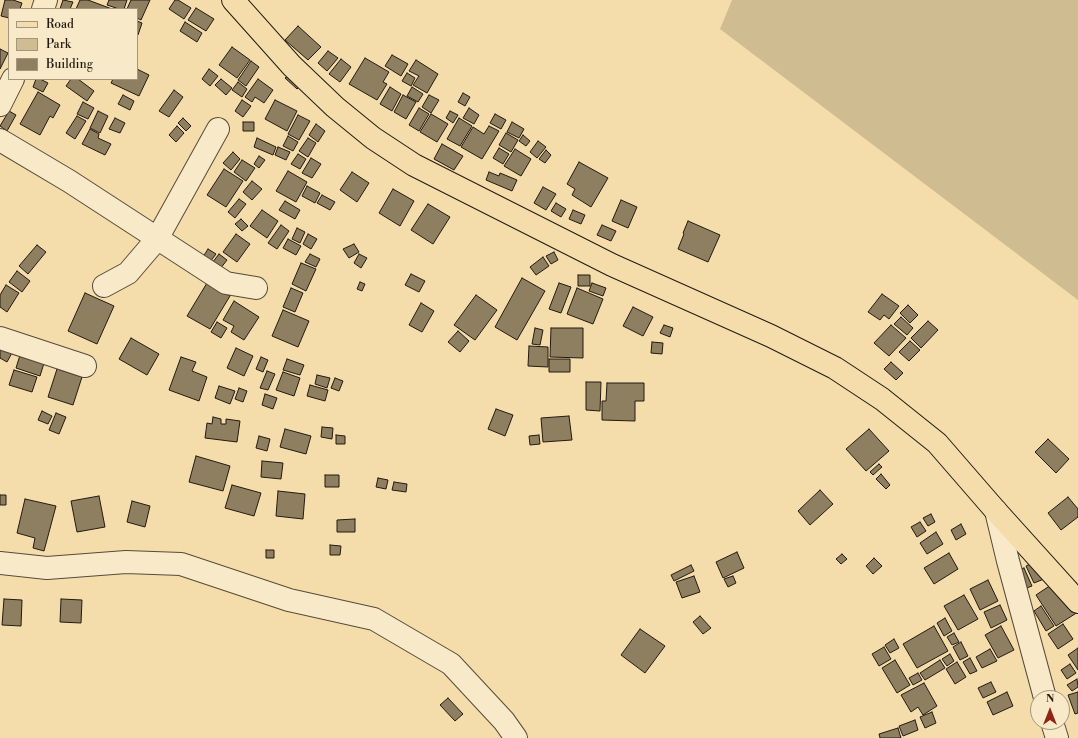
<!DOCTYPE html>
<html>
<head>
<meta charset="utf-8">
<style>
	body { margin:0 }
	#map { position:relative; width:1078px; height:738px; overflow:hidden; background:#f4ddab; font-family:"Libre Bodoni",serif }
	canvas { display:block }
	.legend { position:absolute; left:8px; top:8px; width:130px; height:72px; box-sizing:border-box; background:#f8e9c8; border:1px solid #a2967f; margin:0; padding:5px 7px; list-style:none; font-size:12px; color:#221a11 }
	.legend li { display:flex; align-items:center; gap:8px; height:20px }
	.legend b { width:20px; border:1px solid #a2967f }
	.north { position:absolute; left:1030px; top:690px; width:40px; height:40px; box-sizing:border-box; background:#f8e9c8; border:1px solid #a2967f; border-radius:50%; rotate:0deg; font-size:11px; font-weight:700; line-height:16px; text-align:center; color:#221a11 }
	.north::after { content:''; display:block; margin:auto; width:14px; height:18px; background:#8f2418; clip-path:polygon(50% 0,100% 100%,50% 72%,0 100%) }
</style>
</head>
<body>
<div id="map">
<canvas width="1078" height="738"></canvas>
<ul class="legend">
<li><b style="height:5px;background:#f4ddab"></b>Road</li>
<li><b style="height:11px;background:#d0bc91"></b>Park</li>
<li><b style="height:11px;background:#8f7f61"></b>Building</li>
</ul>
<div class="north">N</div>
</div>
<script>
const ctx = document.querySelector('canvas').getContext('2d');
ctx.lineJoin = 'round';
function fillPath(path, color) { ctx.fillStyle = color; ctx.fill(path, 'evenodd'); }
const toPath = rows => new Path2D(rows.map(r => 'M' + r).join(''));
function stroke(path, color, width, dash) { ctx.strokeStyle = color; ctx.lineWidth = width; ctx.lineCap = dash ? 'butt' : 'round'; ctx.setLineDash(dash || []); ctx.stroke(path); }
const green = toPath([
	[732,0,1078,0,1078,300,720,29]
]);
const building = toPath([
	[5,0,13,0,22,3,20,9,9,9,9,18,1,16,5,0],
	[63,0,73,2,70,9,60,9,63,0],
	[80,0,88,0,112,9,76,9,80,0],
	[109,0,127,0,124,9,119,9,107,5,109,0],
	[131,0,150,0,141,20,137,18,137,9,127,9,131,0],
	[175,0,178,0,191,8,184,19,169,9,175,0],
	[196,8,214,19,206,31,188,20,196,8],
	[137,21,142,23,138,35,137,35,137,21],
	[185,22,202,33,197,42,180,31,185,22],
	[298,26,321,47,308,60,285,40,298,26],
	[232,47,250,60,237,78,219,65,232,47],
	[0,49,8,53,0,69,0,49],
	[328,51,338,58,327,71,318,63,328,51],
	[392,55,408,64,401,76,385,66,392,55],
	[365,58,389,72,383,82,387,84,377,100,349,84,365,58],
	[341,59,351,67,340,82,329,74,341,59],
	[416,60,438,74,427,93,413,85,419,76,409,71,416,60],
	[251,61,259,67,246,86,238,80,251,61],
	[137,69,149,75,139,96,111,83,113,79,137,79,137,69],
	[209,69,218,76,210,86,202,79,209,69],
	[292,72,303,83,297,89,285,78,292,72],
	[407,73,415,78,411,86,402,81,407,73],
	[36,79,40,79,48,83,43,92,33,87,36,79],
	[71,79,78,79,94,91,87,101,66,86,71,79],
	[221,79,232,88,226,95,215,85,221,79],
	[258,79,273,90,264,103,255,97,252,102,245,97,258,79],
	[238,82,247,89,242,97,232,90,238,82],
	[390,87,401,94,392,111,380,104,390,87],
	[412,87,423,94,418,102,407,96,412,87],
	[174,90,183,97,169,117,159,111,174,90],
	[38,92,60,105,53,118,50,116,40,135,20,124,38,92],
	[463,93,470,97,465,106,458,102,463,93],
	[123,95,134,101,130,110,118,104,123,95],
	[403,95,416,102,406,119,394,112,403,95],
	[429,95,439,100,431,113,422,107,429,95],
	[242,100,251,106,243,117,235,111,242,100],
	[275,100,297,111,287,131,265,119,275,100],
	[83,102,94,108,88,119,77,114,83,102],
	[419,108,429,114,419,131,409,125,419,108],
	[469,108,479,115,474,124,463,118,469,108],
	[9,111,16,115,7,131,0,126,9,111],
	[98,111,108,116,100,133,90,128,98,111],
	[450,111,458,115,453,123,446,118,450,111],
	[431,114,448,124,437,142,420,132,431,114],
	[495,114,506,120,501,129,490,123,495,114],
	[298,115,310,121,299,140,288,134,298,115],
	[77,116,86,121,75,139,66,133,77,116],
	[115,118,125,123,120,133,109,129,115,118],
	[183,118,191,126,186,131,178,123,183,118],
	[459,118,472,126,460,146,447,139,459,118],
	[243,122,254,122,254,131,243,131,243,122],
	[512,122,524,129,519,138,507,132,512,122],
	[316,124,325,131,318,142,309,135,316,124],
	[177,126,184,133,176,142,169,135,177,126],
	[489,126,499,131,482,159,461,147,473,127,484,134,489,126],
	[90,129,99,134,98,138,111,144,105,155,82,144,90,129],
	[506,133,518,140,511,152,499,145,506,133],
	[523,135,530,141,526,146,519,141,523,135],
	[288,136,298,142,293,151,283,146,288,136],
	[257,138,276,147,273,155,254,147,257,138],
	[308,138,316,143,308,157,299,151,308,138],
	[538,141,546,147,537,158,530,152,538,141],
	[442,144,463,156,454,170,434,159,442,144],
	[278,147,290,152,286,160,275,155,278,147],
	[499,148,509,154,503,164,493,158,499,148],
	[515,149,531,159,521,176,504,166,515,149],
	[546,150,551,155,545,163,539,159,546,150],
	[233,152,240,159,231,170,223,163,233,152],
	[298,154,306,159,300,169,291,164,298,154],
	[259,156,265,160,259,168,254,164,259,156],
	[311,158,321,164,312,178,302,173,311,158],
	[242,160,255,168,246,181,234,172,242,160],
	[579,162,608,178,591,207,572,195,575,189,567,184,579,162],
	[224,169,243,181,226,207,207,195,224,169],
	[288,171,307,182,296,202,276,191,288,171],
	[352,172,369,183,357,202,340,190,352,172],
	[489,172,499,176,500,173,517,180,512,191,486,180,489,172],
	[252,181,262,189,252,200,243,192,252,181],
	[307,186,320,193,315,203,302,196,307,186],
	[543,187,556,194,546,210,534,203,543,187],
	[393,189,414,201,400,226,379,213,393,189],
	[322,195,335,202,330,210,317,203,322,195],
	[239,199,246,204,235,218,228,212,239,199],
	[621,200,637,207,628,228,612,221,621,200],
	[285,201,300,210,295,219,279,210,285,201],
	[556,203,566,209,561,217,551,211,556,203],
	[428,204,450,217,433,244,411,230,428,204],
	[262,210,278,221,267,238,250,226,262,210],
	[573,210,585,215,581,224,569,219,573,210],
	[241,219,248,226,242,231,235,224,241,219],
	[688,221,720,235,708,262,678,249,684,234,683,233,688,221],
	[281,225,289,231,277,249,268,243,281,225],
	[602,225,616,231,611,241,597,235,602,225],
	[297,228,305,232,300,243,292,239,297,228],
	[236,234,250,244,237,262,223,252,236,234],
	[308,234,317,239,311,249,303,244,308,234],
	[288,239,301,246,296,255,283,248,288,239],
	[354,244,359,252,349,258,343,249,354,244],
	[37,245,46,252,28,274,19,266,37,245],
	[208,249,216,254,210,262,203,257,208,249],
	[554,252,558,260,551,264,546,256,554,252],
	[219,254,227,260,220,269,212,263,219,254],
	[310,254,320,259,316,267,305,262,310,254],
	[359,254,367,258,361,268,354,263,359,254],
	[543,257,549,266,536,275,530,267,543,257],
	[301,263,316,269,306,291,292,284,301,263],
	[17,271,30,281,22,292,9,282,17,271],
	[411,274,425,281,419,292,405,285,411,274],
	[578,275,590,275,590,286,578,286,578,275],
	[522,278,545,291,517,340,495,327,522,278],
	[360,282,365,284,362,291,357,289,360,282],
	[207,283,230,296,210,329,187,316,207,283],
	[559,283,571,287,561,313,549,309,559,283],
	[592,283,606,288,603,296,589,291,592,283],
	[6,285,19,293,7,312,0,307,0,295,6,285],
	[291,288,303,293,295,312,283,307,291,288],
	[577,288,603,299,593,324,567,314,577,288],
	[85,293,114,306,97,344,68,331,85,293],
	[882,294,899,306,889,319,884,315,880,320,868,312,882,294],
	[476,295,497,310,475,340,454,325,476,295],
	[234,301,259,317,244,340,231,332,234,326,223,320,234,301],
	[421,303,434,311,422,332,409,325,421,303],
	[908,305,918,315,910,323,900,313,908,305],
	[633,307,653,317,643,336,623,326,633,307],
	[283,310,309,321,298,347,272,336,283,310],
	[901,317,913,328,907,335,894,324,901,317],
	[928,321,938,330,921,348,911,338,928,321],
	[217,322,227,328,221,338,211,332,217,322],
	[664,325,673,328,670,337,660,333,664,325],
	[891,325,906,338,889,356,874,343,891,325],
	[535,328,543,330,540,345,532,344,535,328],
	[551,328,583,328,583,358,550,357,551,328],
	[458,331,469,341,460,352,448,342,458,331],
	[131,338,159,354,147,375,119,359,131,338],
	[910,341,920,350,909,361,899,352,910,341],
	[652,342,663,343,662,354,651,353,652,342],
	[529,346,548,347,548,367,528,366,529,346],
	[236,348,253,356,244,376,227,368,236,348],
	[0,349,13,351,7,362,0,358,0,349],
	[21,352,45,360,40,376,16,368,21,352],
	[181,357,196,362,192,371,207,377,199,401,169,390,181,357],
	[261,357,268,360,263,372,256,369,261,357],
	[287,359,304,365,300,375,283,370,287,359],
	[549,359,570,359,570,372,549,372,549,359],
	[891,362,903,373,896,380,884,369,891,362],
	[57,369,82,377,73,405,48,397,57,369],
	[14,370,37,377,32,392,9,385,14,370],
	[267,371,275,374,268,390,260,388,267,371],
	[283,372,300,378,294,396,276,390,283,372],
	[317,375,330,378,327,388,315,384,317,375],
	[335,378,343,381,339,391,331,388,335,378],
	[586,382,601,382,600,411,586,410,586,382],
	[607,383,644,383,644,401,635,401,635,421,602,420,602,401,606,401,607,383],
	[310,385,328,390,325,401,307,396,310,385],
	[219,386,235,391,230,404,215,398,219,386],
	[239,388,247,391,243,402,235,399,239,388],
	[265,394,277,398,273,409,262,405,265,394],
	[496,409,513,415,505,436,488,429,496,409],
	[42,411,52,416,48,424,38,420,42,411],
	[56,413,66,417,59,434,49,430,56,413],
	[569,416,572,440,543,442,541,418,569,416],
	[213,417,221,419,221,424,226,424,226,419,240,421,237,442,205,438,207,423,212,424,213,417],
	[322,427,333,428,332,439,321,437,322,427],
	[285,429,311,436,306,454,280,447,285,429],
	[869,429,889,451,866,471,846,449,869,429],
	[336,435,345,436,345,444,336,444,336,435],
	[539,435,540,444,530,445,529,436,539,435],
	[259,436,270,439,267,451,256,448,259,436],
	[1048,439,1069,459,1056,473,1035,452,1048,439],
	[196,456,230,466,223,491,189,482,196,456],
	[262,461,283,463,281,479,261,477,262,461],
	[879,464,882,467,873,475,870,472,879,464],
	[881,474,890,485,886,489,876,479,881,474],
	[325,475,339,475,339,487,325,487,325,475],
	[378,478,388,480,386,489,376,487,378,478],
	[394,482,407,484,406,492,392,490,394,482],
	[232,485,261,493,254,516,225,508,232,485],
	[820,490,833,504,810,525,798,511,820,490],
	[278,491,305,494,303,519,276,516,278,491],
	[0,495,6,495,6,505,0,505,0,495],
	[99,496,105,527,77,532,71,501,99,496],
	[1068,497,1078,509,1078,517,1061,530,1048,513,1068,497],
	[25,499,56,506,44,551,33,548,35,538,17,533,25,499],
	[132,501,150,506,145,527,127,522,132,501],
	[931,514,935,522,928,526,923,518,931,514],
	[355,519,355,532,337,532,337,520,355,519],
	[920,522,926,531,917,537,911,527,920,522],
	[961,524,966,534,956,540,951,530,961,524],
	[936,532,943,544,927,554,920,543,936,532],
	[330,545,341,546,340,555,330,555,330,545],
	[266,550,274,550,274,558,266,558,266,550],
	[737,552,744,568,723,578,716,562,737,552],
	[949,553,958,569,934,584,924,568,949,553],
	[842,554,847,559,841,564,836,559,842,554],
	[874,558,882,566,873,574,866,566,874,558],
	[1036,561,1044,579,1034,583,1026,566,1036,561],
	[691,565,694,571,674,581,671,575,691,565],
	[1024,568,1032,586,1024,589,1016,571,1024,568],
	[694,576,700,592,682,598,676,582,694,576],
	[733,576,736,583,728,587,724,579,733,576],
	[988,580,998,601,980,610,970,589,988,580],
	[1057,581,1078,612,1056,626,1036,595,1057,581],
	[964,595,978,619,958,630,944,606,964,595],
	[4,599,22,600,21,626,2,625,4,599],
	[61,599,82,600,81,623,60,622,61,599],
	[1000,605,1007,620,991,628,984,612,1000,605],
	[1041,606,1054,626,1046,631,1034,611,1041,606],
	[700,616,711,628,703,634,693,622,700,616],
	[945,618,952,631,944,636,937,623,945,618],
	[1063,624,1073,639,1058,649,1048,634,1063,624],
	[934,626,948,651,917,668,903,644,934,626],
	[1001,626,1014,650,998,658,985,635,1001,626],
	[640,629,665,646,645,673,621,655,640,629],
	[954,633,959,642,952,645,947,637,954,633],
	[894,639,899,648,890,653,885,645,894,639],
	[961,642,968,656,960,660,953,647,961,642],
	[884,647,891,659,879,666,872,654,884,647],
	[1078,648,1078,670,1068,655,1078,648],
	[990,649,997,661,982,668,976,657,990,649],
	[950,654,954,661,947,666,942,659,950,654],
	[970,658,977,671,970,674,963,662,970,658],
	[895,660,910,685,897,693,882,668,895,660],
	[940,660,945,668,925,680,920,673,940,660],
	[957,662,966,677,955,684,946,669,957,662],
	[1070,664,1076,673,1067,679,1061,670,1070,664],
	[918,673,922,680,913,685,909,678,918,673],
	[1077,679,1078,687,1072,691,1067,685,1077,679],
	[991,682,996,692,983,698,978,688,991,682],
	[924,683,937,706,923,715,918,707,911,712,901,695,924,683],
	[1007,692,1013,706,993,715,987,702,1007,692],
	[1078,692,1078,713,1075,714,1068,695,1078,692],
	[448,698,463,714,455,721,440,705,448,698],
	[932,712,936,723,925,728,920,717,932,712],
	[915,720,918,730,903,736,899,726,915,720],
	[898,728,901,738,880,738,879,734,898,728]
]);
const minor = toPath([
	[43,9,46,0],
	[0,105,13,79],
	[0,140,69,181,226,283,256,288],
	[104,286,128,273,157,239,218,129],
	[0,338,85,366],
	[996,511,1008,561,1045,698],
	[0,563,47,568,126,562,181,564,289,600,374,619,451,664,504,721,516,738],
	[1052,722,1057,738]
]);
const major = toPath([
	[233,0,292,66,335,107,373,138,414,165,612,265,771,336,835,368,882,399,937,443,996,511,1078,602]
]);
fillPath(green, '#d0bc91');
fillPath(building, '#8f7f61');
stroke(building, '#221a11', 1);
stroke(minor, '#564b38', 24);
stroke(major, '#221a11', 24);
stroke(minor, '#f8e9c8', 22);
stroke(major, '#f4ddab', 22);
</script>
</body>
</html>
